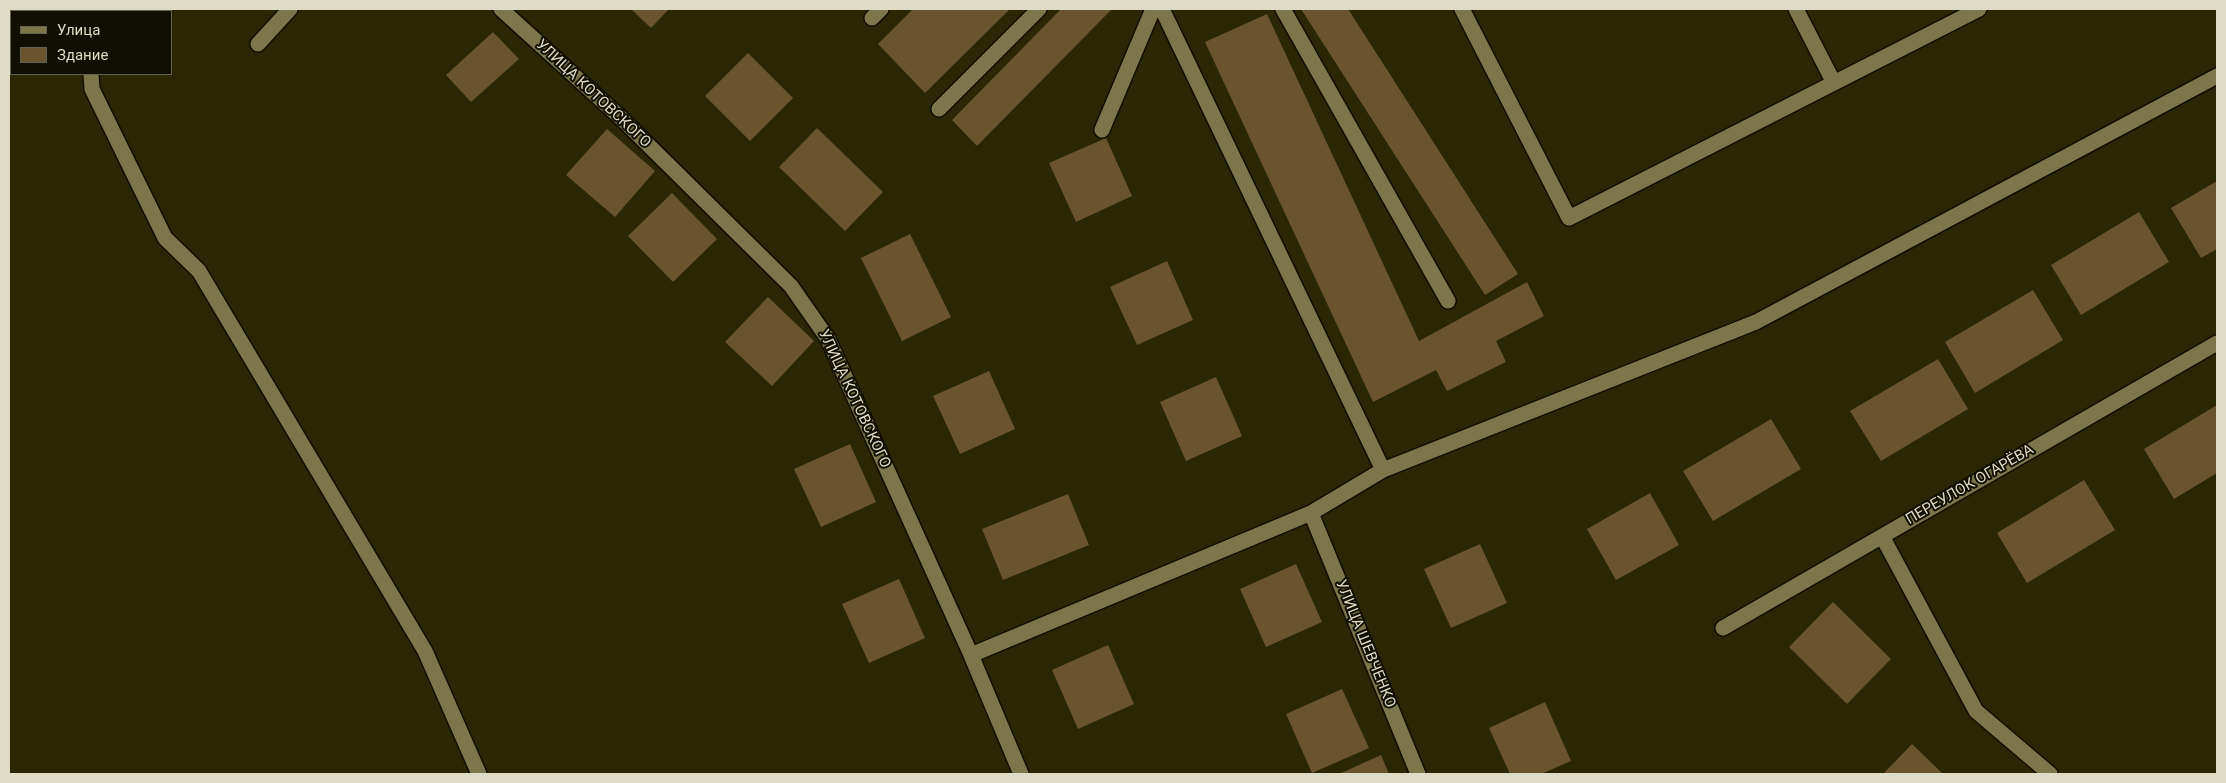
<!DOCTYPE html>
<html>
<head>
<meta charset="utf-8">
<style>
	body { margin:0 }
	#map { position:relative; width:2226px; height:783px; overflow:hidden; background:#2b2604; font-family:Roboto,sans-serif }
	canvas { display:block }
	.frame { position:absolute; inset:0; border:10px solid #dfdcc5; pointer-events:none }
	.legend { position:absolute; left:10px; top:10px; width:162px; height:65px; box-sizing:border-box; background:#110f01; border:1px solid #63614f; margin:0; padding:6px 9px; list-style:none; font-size:15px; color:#dfdcc5 }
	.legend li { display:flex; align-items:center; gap:10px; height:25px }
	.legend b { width:25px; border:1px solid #63614f }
</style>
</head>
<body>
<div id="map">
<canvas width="2226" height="783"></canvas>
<div class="frame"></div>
<ul class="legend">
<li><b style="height:6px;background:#7c764a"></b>Улица</li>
<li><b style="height:14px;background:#6a542d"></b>Здание</li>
</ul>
</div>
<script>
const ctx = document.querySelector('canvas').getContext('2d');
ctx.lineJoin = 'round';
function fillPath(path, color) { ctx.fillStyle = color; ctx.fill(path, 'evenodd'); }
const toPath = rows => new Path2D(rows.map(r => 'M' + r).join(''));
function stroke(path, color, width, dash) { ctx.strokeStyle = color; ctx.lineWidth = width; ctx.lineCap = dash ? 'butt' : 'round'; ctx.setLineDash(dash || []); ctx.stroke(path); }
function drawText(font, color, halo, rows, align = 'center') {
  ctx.font = font + ' Roboto,sans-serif'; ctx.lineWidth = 4; ctx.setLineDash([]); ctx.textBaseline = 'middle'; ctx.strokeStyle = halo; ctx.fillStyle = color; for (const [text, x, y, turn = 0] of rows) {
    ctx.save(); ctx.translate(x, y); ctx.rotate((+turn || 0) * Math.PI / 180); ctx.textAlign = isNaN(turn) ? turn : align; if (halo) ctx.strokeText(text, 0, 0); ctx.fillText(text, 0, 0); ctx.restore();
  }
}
const building = toPath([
	[631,9,669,9,651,28],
	[913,9,1010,9,925,93,878,44],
	[1061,9,1112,9,977,146,952,120],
	[1301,9,1348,9,1518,274,1485,295],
	[1267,14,1419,341,1527,282,1544,316,1496,341,1506,362,1447,391,1436,370,1373,402,1205,42],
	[493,32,519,59,471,102,446,75],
	[748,53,793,98,750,141,705,96],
	[817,128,883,192,845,231,779,167],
	[607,129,655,171,615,217,566,175],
	[1106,138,1132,196,1076,222,1049,163],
	[2217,181,2217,249,2201,258,2171,208],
	[672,193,717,239,673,282,628,236],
	[2139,212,2169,262,2081,315,2051,265],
	[910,234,951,317,902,341,861,258],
	[1167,261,1193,320,1137,345,1110,287],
	[2033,290,2063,340,1975,393,1945,342],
	[768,297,814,341,772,386,725,342],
	[1938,359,1968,409,1881,461,1850,411],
	[989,371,1015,429,960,454,933,396],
	[1216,377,1242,436,1186,461,1160,402],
	[2217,405,2217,473,2174,499,2144,449],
	[1771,419,1801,469,1713,521,1683,471],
	[850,444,876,502,821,527,794,469],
	[2084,480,2115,530,2027,583,1997,533],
	[1650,493,1679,545,1616,580,1587,529],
	[1068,494,1089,545,1003,580,982,529],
	[1480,544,1507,603,1451,628,1424,569],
	[1296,564,1322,622,1266,647,1240,589],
	[899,579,925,638,869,663,842,604],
	[1833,602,1891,659,1847,704,1789,647],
	[1108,645,1134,704,1078,729,1052,670],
	[1342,689,1369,748,1312,773,1286,714],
	[1545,702,1571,761,1541,774,1510,774,1489,728],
	[1912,744,1943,774,1883,774],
	[1381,755,1389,774,1339,774]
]);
const minor = toPath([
	[75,9,76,11],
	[501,9,621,118,791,286,828,339,971,655,1021,774],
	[1162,9,1383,470],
	[1283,9,1448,301],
	[1462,9,1569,218,1979,9],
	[1796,9,1834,83],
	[872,18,881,9],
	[258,44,290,9],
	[91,74,92,89,165,238,199,271,425,651,479,774],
	[939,109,1039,9],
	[1102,130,1153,9],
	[1311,513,1418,774],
	[1882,536,1976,711,2050,774],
	[1723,628,2217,343],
	[971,655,1311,513,1383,470,1756,322,2217,76]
]);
const streetNames = [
	["УЛИЦА КОТОВСКОГО",593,94,43],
	["УЛИЦА КОТОВСКОГО",854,399,65],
	["ПЕРЕУЛОК ОГАРЁВА",1970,485,-30],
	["УЛИЦА ШЕВЧЕНКО",1365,644,68]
];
fillPath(building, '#6a542d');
stroke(minor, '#120e00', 18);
stroke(minor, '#7c764a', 15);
drawText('15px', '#dfdcc5', '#110f01', streetNames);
</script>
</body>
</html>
